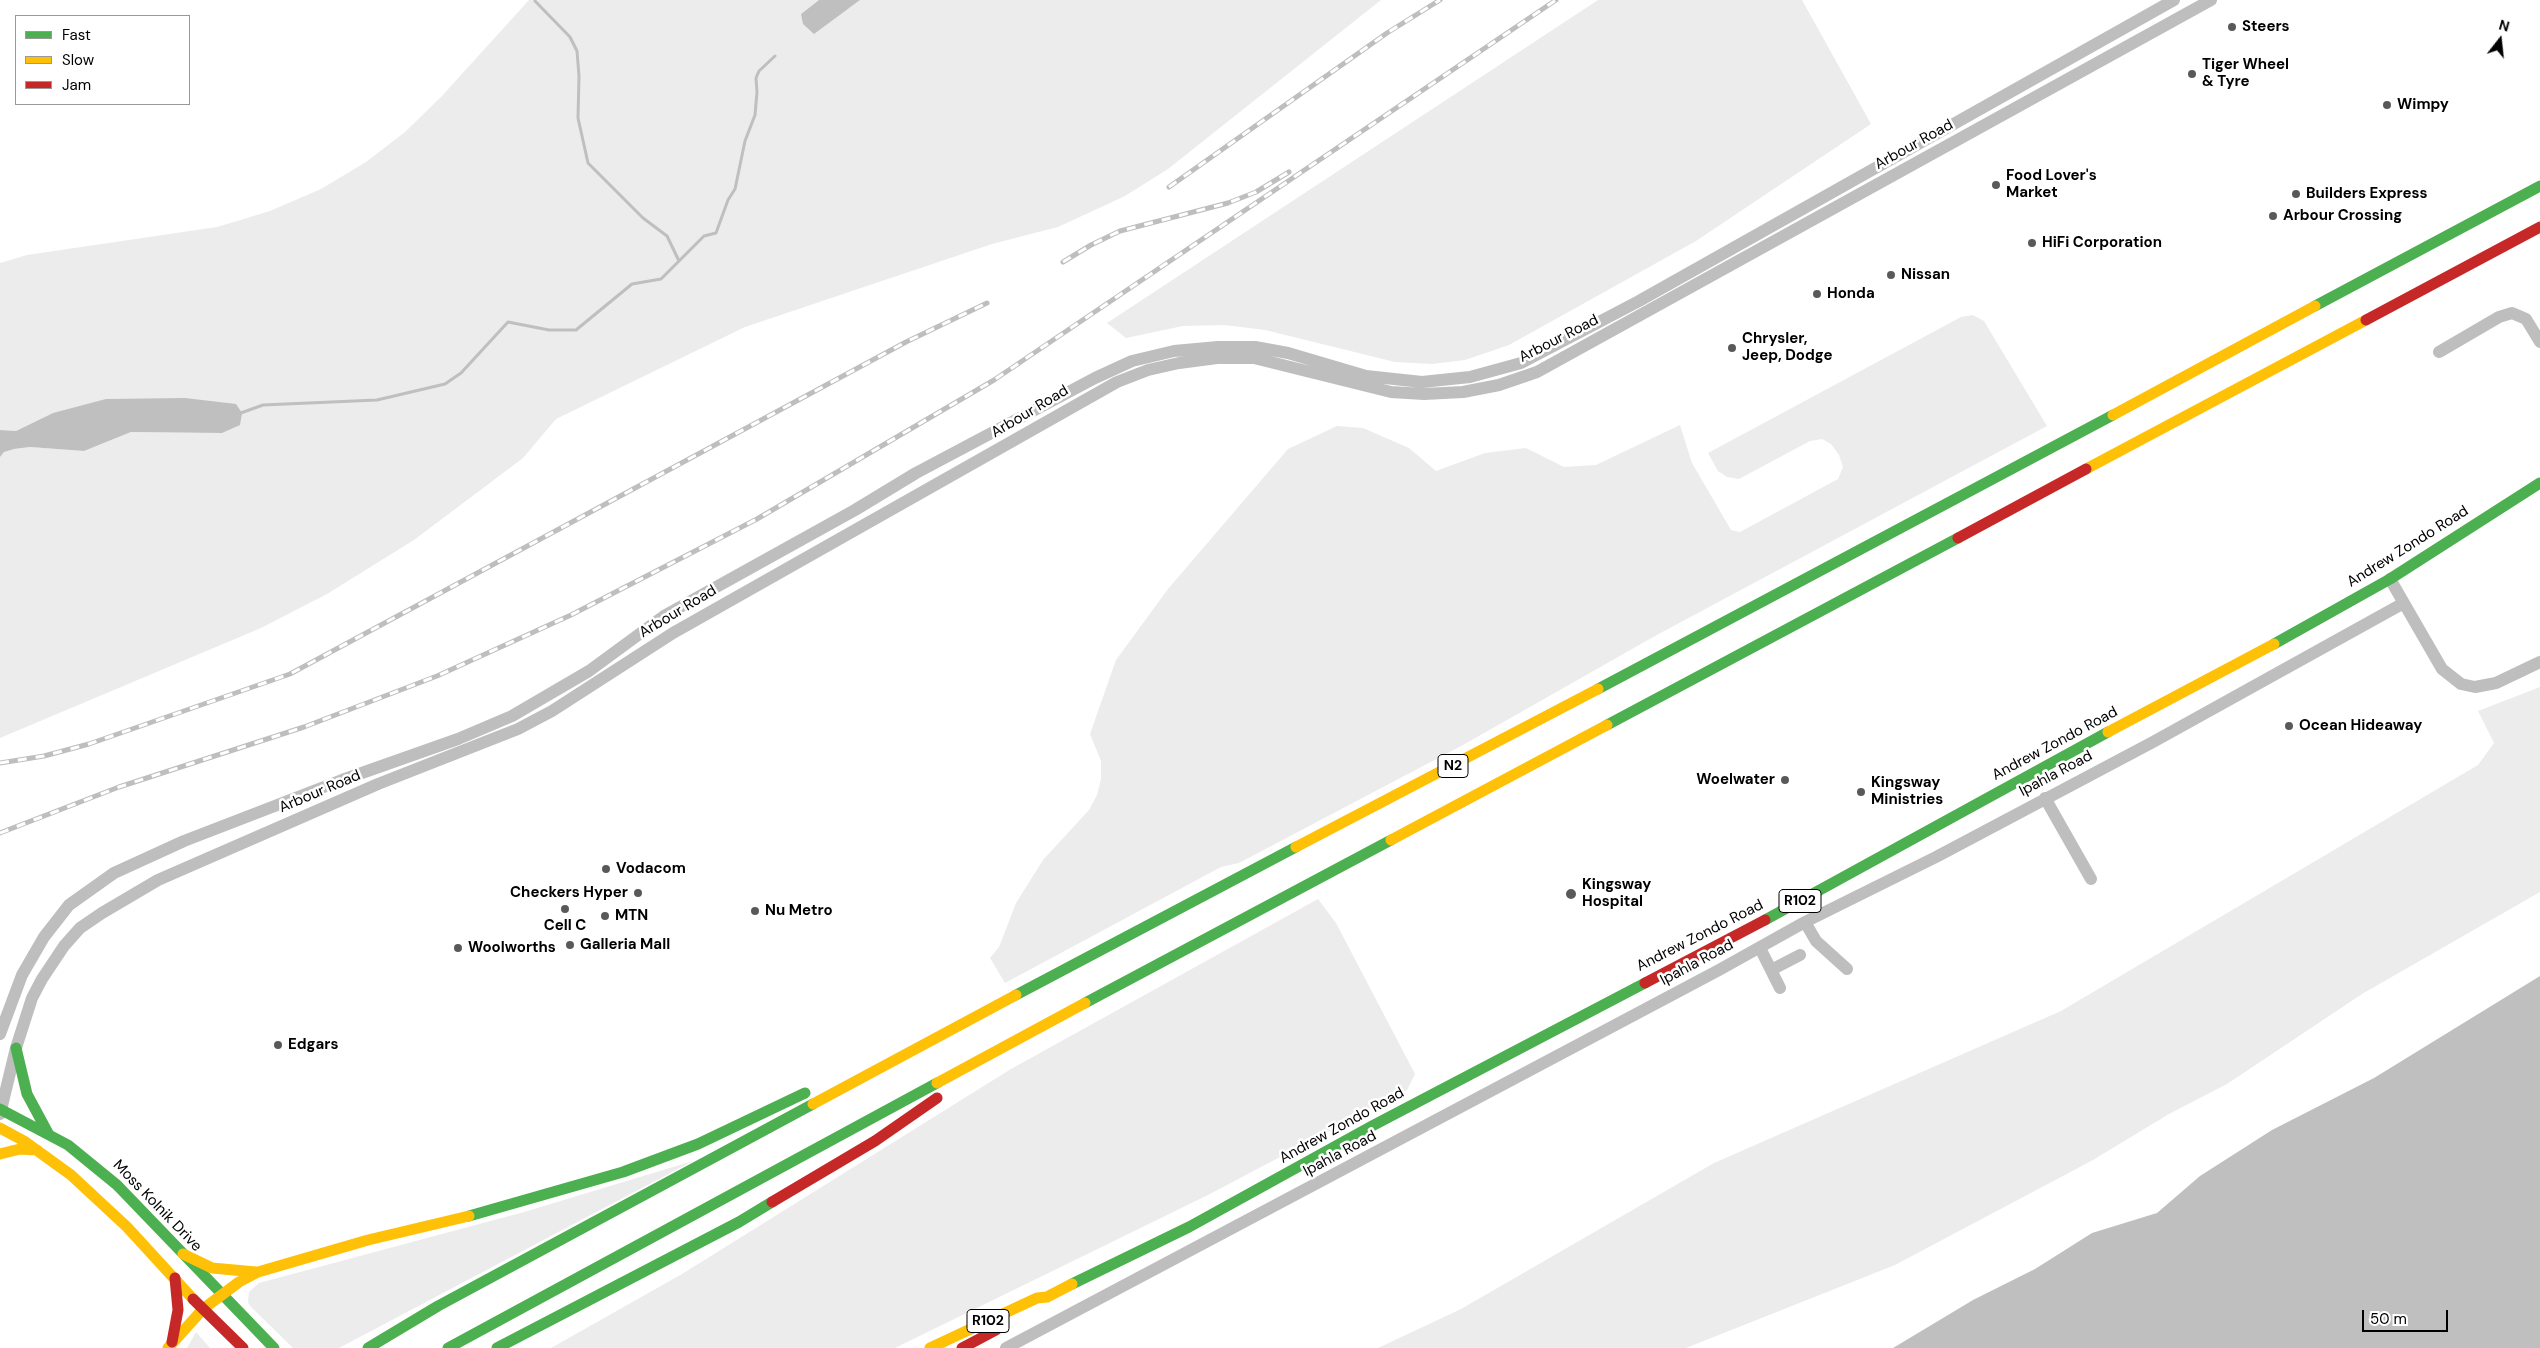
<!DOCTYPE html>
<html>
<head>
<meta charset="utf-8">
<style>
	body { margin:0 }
	#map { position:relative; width:2540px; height:1348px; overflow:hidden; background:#fff; font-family:"DM Sans",sans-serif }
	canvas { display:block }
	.legend { position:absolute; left:15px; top:15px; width:175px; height:90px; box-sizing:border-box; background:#fff; border:1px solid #999; margin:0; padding:6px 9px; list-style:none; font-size:15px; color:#000 }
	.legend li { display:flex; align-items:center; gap:10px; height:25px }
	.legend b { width:25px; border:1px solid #999 }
	.north { position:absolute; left:2475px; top:15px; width:50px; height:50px; -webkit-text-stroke:4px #fff; paint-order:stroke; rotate:16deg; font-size:14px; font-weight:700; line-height:20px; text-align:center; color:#000 }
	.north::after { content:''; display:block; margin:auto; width:18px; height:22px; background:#000; clip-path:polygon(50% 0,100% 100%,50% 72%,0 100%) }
	.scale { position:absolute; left:2362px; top:1310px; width:86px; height:22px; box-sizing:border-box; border:2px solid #000; border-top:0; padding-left:6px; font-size:15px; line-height:18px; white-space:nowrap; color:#000; -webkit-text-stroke:4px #fff; paint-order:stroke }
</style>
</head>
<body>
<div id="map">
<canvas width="2540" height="1348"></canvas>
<ul class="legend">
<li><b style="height:6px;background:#4caf50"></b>Fast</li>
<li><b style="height:6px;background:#ffc107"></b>Slow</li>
<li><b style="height:6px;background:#c62828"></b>Jam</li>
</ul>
<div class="north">N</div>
<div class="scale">50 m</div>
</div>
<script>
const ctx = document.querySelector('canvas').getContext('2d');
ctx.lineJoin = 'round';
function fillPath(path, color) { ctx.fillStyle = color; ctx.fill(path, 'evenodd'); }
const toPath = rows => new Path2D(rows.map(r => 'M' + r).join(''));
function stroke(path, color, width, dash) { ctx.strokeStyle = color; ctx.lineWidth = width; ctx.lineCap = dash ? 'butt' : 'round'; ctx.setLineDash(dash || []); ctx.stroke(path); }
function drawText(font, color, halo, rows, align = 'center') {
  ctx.font = font + ' "DM Sans",sans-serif'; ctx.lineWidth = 5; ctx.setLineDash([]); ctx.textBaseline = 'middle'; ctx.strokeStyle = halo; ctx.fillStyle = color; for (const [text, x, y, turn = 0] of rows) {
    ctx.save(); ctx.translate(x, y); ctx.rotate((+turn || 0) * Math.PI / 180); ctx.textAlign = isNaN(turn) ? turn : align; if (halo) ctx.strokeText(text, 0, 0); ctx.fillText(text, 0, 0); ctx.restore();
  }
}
const green = toPath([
	[529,0,819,0,801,14,814,33,860,0,1381,0,1168,169,1125,196,1058,227,992,244,745,327,556,419,523,458,414,540,327,594,261,628,0,738,0,457,4,452,14,449,30,447,84,451,131,432,222,433,185,398,53,413,16,431,0,430,0,263,27,255,217,227,270,211,321,189,366,162,405,132,441,97],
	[1598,0,1802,0,1871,124,1696,241,1509,345,1465,360,1432,364,1395,362,1265,330,1224,325,1183,326,1126,338,1107,323],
	[1973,315,1984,321,2047,426,1655,636,1463,745,1239,863,1221,867,1005,983,990,958,999,947,1016,903,1043,860,1089,810,1097,795,1101,779,1101,761,1090,734,1116,660,1168,589,1288,449,1337,426,1363,428,1409,448,1436,471,1485,453,1526,448,1564,467,1596,465,1680,425,1692,463,1731,530,1740,532,1838,479,1843,467,1839,455,1831,444,1822,439,1810,441,1739,479,1727,477,1718,471,1708,453,1961,317],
	[2540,687,2540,892,2362,994,2227,1084,2169,1114,2093,1160,1895,1265,1686,1348,1378,1348,1461,1309,1714,1163,2061,1011,2478,765,2494,743,2478,711],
	[1318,899,1336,923,1415,1074,1407,1090,1208,1195,895,1348,551,1348,682,1274,1011,1069],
	[693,1161,339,1348,293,1348,250,1306,248,1302,249,1292,259,1283,524,1212],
	[196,1332,210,1348,187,1348]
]);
const water = toPath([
	[819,0,860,0,814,34,803,24,801,14],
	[185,398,236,404,242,413,240,425,222,433,131,432,84,451,30,447,14,449,4,452,0,457,0,430,16,431,53,413,106,399],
	[2540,976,2540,1348,1893,1348,1973,1300,2035,1269,2092,1233,2157,1213,2200,1176,2272,1130,2374,1078]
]);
const stream = toPath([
	[535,1,570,37,577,51,579,76,578,118,588,163,643,218,667,236,679,261],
	[238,414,263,405,377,400,445,384,461,373,508,322,549,330,576,330,632,284,661,279,704,236,716,233,728,200,735,189,745,141,755,115,757,92,756,78,759,71,775,56]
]);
const street = toPath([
	[2439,352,2499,317,2512,313,2526,319,2540,342],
	[2390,579,2442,669,2461,684,2475,687,2496,683,2540,662],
	[2045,798,2091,879],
	[1805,922,1816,941,1847,969],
	[1760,948,1780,988],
	[1771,970,1800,955],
	[0,1034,22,975,44,937,69,905,114,873,184,841,342,780,458,739,512,716,589,671,664,616,855,510,916,473,1095,378,1132,361,1174,351,1218,347,1255,347,1288,353,1366,376,1422,382,1470,377,1521,363,1639,301,2174,0],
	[0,1114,16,1048,32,998,42,979,64,946,80,928,102,913,158,880,378,784,518,729,552,711,673,633,1117,382,1148,370,1179,363,1217,358,1254,358,1391,392,1424,394,1463,392,1499,385,1537,372,2211,0],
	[1006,1348,1719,970,1805,922,1936,857,2153,742,2402,604]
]);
const fast = toPath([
	[2315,306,2540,186],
	[2274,644,2390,579,2540,483],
	[1598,689,2113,415],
	[1607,725,1958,538],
	[1765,920,2108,732],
	[1016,995,1296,847],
	[1085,1003,1391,840],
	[16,1048,27,1094,48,1133],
	[0,1109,68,1145,117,1185,274,1348],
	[469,1216,623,1172,698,1144,805,1093],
	[1072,1284,1189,1227,1372,1126,1645,983],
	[368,1348,438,1306,813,1104],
	[448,1348,937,1083],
	[497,1348,739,1222,772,1202]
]);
const slow = toPath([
	[2113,415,2315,306],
	[2086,469,2366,320],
	[2108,732,2274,644],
	[1391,840,1607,725],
	[1296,847,1598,689],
	[937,1083,1085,1003],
	[813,1104,1016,995],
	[0,1128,24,1141,71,1175,127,1227,193,1299],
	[0,1154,20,1149,37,1150],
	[183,1254,212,1268,256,1272],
	[168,1348,203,1309,239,1282,258,1272,368,1240,469,1216],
	[930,1348,1037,1298,1047,1297,1072,1284]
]);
const jam = toPath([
	[2366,320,2540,227],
	[1958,538,2086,469],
	[1645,983,1765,920],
	[772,1202,875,1141,937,1098],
	[193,1299,243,1348],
	[172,1342,178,1310,175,1278],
	[962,1348,996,1330]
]);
const rail = toPath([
	[1169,187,1387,33,1440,0],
	[1063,262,1091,245,1120,231,1228,203,1256,192,1289,172],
	[0,763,44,756,89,744,290,674,906,342,987,303],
	[0,833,119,787,304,727,437,676,571,615,757,519,994,380,1556,0]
]);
const markers = [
	[2232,27,5,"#595959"],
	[2192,74,5,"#595959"],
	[2387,105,5,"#595959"],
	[1996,185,5,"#595959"],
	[2296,194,5,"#595959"],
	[2273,216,5,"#595959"],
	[2032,243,5,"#595959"],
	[1891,275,5,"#595959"],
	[1817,294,5,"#595959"],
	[1732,348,5,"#595959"],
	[2289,726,5,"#595959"],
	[1785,780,5,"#595959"],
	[1861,792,5,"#595959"],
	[606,869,5,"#595959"],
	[638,893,5,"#595959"],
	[1571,894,6,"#595959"],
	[565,909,5,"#595959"],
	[755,911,5,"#595959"],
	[605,916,5,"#595959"],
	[570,945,5,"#595959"],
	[458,948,5,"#595959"],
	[278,1045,5,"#595959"]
];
const shields = [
	[1453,766,30],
	[1800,901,42],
	[988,1321,42]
];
const shieldNames = [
	["N2",1453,766],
	["R102",1800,901],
	["R102",988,1321]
];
const poiNames = [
	["Steers",2242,27],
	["Tiger Wheel",2202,65],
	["& Tyre",2202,82],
	["Wimpy",2397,105],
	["Food Lover's",2006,176],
	["Market",2006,193],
	["Builders Express",2306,194],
	["Arbour Crossing",2283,216],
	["HiFi Corporation",2042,243],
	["Nissan",1901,275],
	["Honda",1827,294],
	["Chrysler,",1742,339],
	["Jeep, Dodge",1742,356],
	["Ocean Hideaway",2299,726],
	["Woelwater",1775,780,"right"],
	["Kingsway",1871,783],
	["Ministries",1871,800],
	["Vodacom",616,869],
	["Kingsway",1582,885],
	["Hospital",1582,902],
	["Checkers Hyper",628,893,"right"],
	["Nu Metro",765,911],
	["MTN",615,916],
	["Cell C",565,926,"center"],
	["Galleria Mall",580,945],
	["Woolworths",468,948],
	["Edgars",288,1045]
];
const streetNames = [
	["Arbour Road",1914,145,-29],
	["Arbour Road",1559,339,-27],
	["Arbour Road",1030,412,-31],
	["Andrew Zondo Road",2408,547,-32],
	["Arbour Road",678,612,-31],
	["Andrew Zondo Road",2055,744,-28],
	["Ipahla Road",2056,774,-28],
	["Arbour Road",320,792,-23],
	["Andrew Zondo Road",1700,936,-27],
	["Ipahla Road",1697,963,-28],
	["Andrew Zondo Road",1342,1126,-29],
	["Ipahla Road",1340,1154,-28],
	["Moss Kolnik Drive",157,1206,46]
];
fillPath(green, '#ececec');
fillPath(water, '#bfbfbf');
stroke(stream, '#bfbfbf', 3);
stroke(street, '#bebebe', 12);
stroke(fast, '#4caf50', 11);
stroke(slow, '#ffc107', 11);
stroke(jam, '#c62828', 11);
stroke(rail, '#bebebe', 5);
stroke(rail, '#fff', 3, [9]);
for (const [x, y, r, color] of markers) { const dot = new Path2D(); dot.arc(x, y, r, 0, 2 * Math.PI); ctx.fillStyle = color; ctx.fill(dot); stroke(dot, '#fff', 2); }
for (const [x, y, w] of shields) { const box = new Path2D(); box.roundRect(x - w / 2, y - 11.5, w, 23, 4); ctx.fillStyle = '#fff'; ctx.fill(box); stroke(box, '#000', 1); }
drawText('bold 14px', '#000', null, shieldNames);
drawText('bold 15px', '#000', '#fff', poiNames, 'left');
drawText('15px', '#000', '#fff', streetNames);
</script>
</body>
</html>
